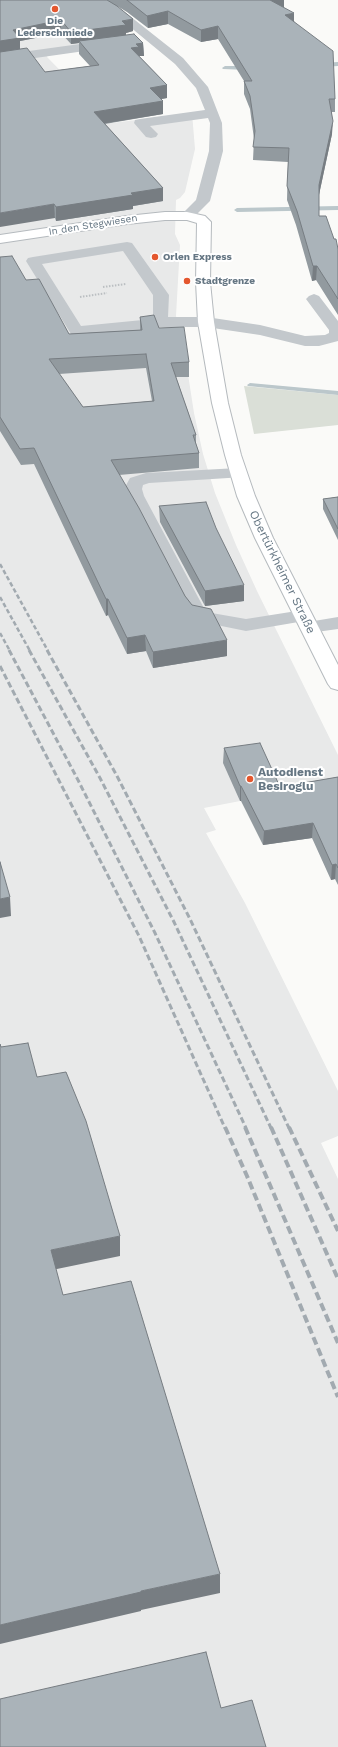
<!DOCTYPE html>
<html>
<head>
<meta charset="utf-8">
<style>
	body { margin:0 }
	canvas { display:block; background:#fafaf8 }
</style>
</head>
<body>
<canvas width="338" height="1747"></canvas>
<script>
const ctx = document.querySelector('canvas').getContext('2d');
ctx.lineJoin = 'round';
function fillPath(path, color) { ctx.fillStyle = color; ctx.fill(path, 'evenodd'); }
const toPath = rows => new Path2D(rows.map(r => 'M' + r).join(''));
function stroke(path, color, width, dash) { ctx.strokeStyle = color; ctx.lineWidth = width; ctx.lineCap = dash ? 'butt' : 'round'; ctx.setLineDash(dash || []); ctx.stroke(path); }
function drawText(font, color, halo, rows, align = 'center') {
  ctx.font = font + ' "Work Sans",sans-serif'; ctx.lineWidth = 4; ctx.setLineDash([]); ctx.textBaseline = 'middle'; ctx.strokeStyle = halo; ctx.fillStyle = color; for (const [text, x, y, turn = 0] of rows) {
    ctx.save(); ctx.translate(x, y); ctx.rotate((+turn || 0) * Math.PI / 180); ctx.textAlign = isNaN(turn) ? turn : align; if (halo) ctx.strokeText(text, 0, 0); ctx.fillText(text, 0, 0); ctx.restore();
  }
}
const built = toPath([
	[0,0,75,0,120,29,131,39,50,50,47,57,112,123,192,113,195,149,185,192,180,198,176,200,175,234,180,245,176,316,183,342,194,413,203,454,215,493,236,545,257,591,338,755,338,786,276,794,204,808,216,830,206,833,245,903,338,1091,338,1136,321,1143,338,1179,338,1747,0,1747]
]);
const green = toPath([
	[244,386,338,395,338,425,254,434]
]);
const stream = toPath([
	[338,62,338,66,321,67,318,65,321,63,338,62],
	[225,66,247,66,250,68,247,70,223,69,222,68,225,66],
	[338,206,338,210,237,212,234,210,237,208,338,206],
	[250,383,338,391,338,395,248,386,247,385,250,383]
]);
const path = toPath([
	[103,287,126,284],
	[80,297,107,293]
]);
const minor = toPath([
	[90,0,104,0,126,13,183,58,208,87,222,123,223,151,210,201,192,219,187,220,182,219,180,216,196,200,209,151,210,123,208,118,150,126,158,134,156,137,151,138,146,137,134,123,135,120,140,119,205,110,196,88,175,64,118,17,90,0],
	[109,40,113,41,115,44,113,47,0,63,0,55,109,40],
	[127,242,132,243,169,295,168,317,206,317,260,325,305,336,325,335,329,333,329,330,306,299,309,296,314,294,319,296,338,321,338,341,319,346,305,346,260,335,206,327,161,327,128,332,76,336,71,334,26,261,28,258,33,257,127,242],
	[123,251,153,295,153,319,81,326,42,264,123,251],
	[238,468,244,469,247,473,244,477,149,483,143,485,142,489,144,496,206,612,246,619,303,610,310,612,312,616,310,620,246,631,192,620,186,611,126,496,124,489,130,478,146,473,238,468],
	[338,617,338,629,309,633,302,631,299,627,302,623,338,617]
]);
const major = toPath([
	[165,212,187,212,205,216,211,222,210,282,214,322,228,403,241,455,255,496,273,538,338,665,338,690,331,688,328,684,255,538,237,496,225,455,212,403,198,322,196,282,197,223,187,220,165,220,127,224,0,243,0,235,127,216,165,212]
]);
const railFar2 = toPath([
	[0,564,48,651],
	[0,597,30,651],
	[0,633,10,651]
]);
const railFar1 = toPath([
	[9,650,78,780,155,933,246,1128],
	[29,650,100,778,174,922,271,1128],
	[47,650,117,776,190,919,289,1128],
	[0,666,139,936,225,1128]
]);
const rail = toPath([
	[225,1127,247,1176,338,1397],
	[245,1127,338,1343],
	[271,1127,338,1279],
	[289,1127,338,1231]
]);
const wall = toPath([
	[0,0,284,0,284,7,283,7,294,21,335,99,335,112,332,112,332,134,319,195,319,216,334,239,338,249,338,315,316,280,312,281,296,225,287,200,288,162,253,160,254,139,250,109,244,94,244,81,218,39,201,42,168,24,148,28,127,12,117,6,133,31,126,33,126,35,143,43,144,56,139,56,167,85,167,98,161,99,163,101,163,114,105,124,163,188,163,201,133,206,133,209,56,221,55,218],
	[61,33,71,44,79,43,79,54,90,66,45,72,20,49,20,41],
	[0,257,26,280,69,334,140,330,140,317,159,328,189,362,189,377,176,377,196,435,196,444,199,453,199,468,119,475,185,596,227,656,153,668,146,651,127,654,108,615,106,616,34,464,21,465,0,431],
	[146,368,152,401,83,407,59,374],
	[338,497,338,540,323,509,323,499],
	[159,506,216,528,244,601,205,606,160,522],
	[224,748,280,787,338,777,338,885,335,879,331,880,312,838,263,845,241,801,240,801,223,763]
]);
const shadedWall = toPath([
	[266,0,284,0,284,7,266,10],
	[168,11,168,24,148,28,147,16],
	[294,13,294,26,285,15],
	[133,19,133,31,126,33,126,38,79,41,79,43,71,44,71,32],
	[61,20,61,33,20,41,20,51,0,54,0,41,13,30],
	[218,26,218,39,201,42,201,30],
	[143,43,144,56,139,56,131,48,136,44],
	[167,85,167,98,150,101,150,88],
	[163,101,163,114,95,125,94,112],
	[333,121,332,134,318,199,319,185],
	[163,188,163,201,133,206,133,209,56,221,56,207,131,193],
	[54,204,55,218,0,227,0,213],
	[313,266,317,266,316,280,312,281],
	[244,585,244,601,205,606,205,591],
	[106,599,108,599,108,615,106,616],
	[145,635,146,651,127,654,127,638],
	[227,640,227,656,153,668,153,652],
	[240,786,241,786,241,801,240,801],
	[313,823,312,838,263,845,264,831],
	[336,864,335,879,331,880,332,865],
	[10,897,11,916,0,918,0,899],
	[120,1236,120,1256,52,1270,51,1250],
	[220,1574,220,1593,141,1610,141,1611,0,1644,0,1625,141,1591]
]);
const building = toPath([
	[0,0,107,0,117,6,133,19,122,21,126,25,71,32,61,20,13,30,20,38,0,41,0,0],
	[127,0,270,0,294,13,285,15,333,51,335,99,329,99,333,121,319,185,319,216,326,216,334,239,336,239,338,249,338,299,317,266,313,266,297,211,287,186,289,148,253,147,255,131,250,96,244,81,252,81,218,26,201,30,168,11,147,16,127,0],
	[134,34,143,43,136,44,139,47,131,48,167,85,150,88,163,101,94,112,163,188,131,193,133,195,56,207,54,204,0,213,0,52,27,48,45,72,99,65,79,41,134,34],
	[12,256,26,280,39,279,69,334,142,330,140,317,154,315,159,328,184,327,189,362,171,363,196,435,193,435,199,453,111,460,139,508,185,596,192,605,211,609,227,640,153,652,145,635,127,638,108,599,106,599,34,448,20,449,0,417,0,257,12,256],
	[146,354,154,401,83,407,49,359,146,354],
	[338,497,338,529,323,499,338,497],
	[206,502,216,528,244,585,205,591,159,506,206,502],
	[260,743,280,787,338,777,338,868,336,864,332,865,313,823,264,831,241,786,240,786,224,748,260,743],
	[0,862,10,897,0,899,0,862],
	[28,1043,37,1077,66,1072,86,1121,120,1236,51,1250,63,1295,131,1281,220,1574,141,1591,141,1592,0,1625,0,1044,1,1047,28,1043],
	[206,1652,221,1708,252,1700,266,1747,0,1747,0,1699,206,1652]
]);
const markers = [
	[55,9,4,"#e4572e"],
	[155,257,4,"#e4572e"],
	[187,281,4,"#e4572e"],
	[250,779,4,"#e4572e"]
];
const farPoinames = [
	["Die",55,21,"center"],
	["Lederschmiede",55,33,"center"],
	["Orlen Express",163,257],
	["Stadtgrenze",195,281]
];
const farStreetnames = [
	["In den Stegwiesen",93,225,-9]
];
const streetNames = [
	["Obertürkheimer Straße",282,572,64]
];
const poiNames = [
	["Autodienst",258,772],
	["Besiroglu",258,786]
];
fillPath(built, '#e8e9e9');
fillPath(green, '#dadfd7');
fillPath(stream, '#bbc7cb');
stroke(major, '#b5babe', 2);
stroke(path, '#bbbfc2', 2, [1.5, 1.5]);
fillPath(minor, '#c3c8cc');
fillPath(major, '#fff');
stroke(railFar2, '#a2aab0', 2.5, [4.5, 2.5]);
stroke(railFar1, '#a2aab0', 3, [6, 3]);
stroke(rail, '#a2aab0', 4, [8, 4]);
fillPath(wall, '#929a9f');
fillPath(shadedWall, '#777d82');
fillPath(building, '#aab3b9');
stroke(building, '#777d82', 1);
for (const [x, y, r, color] of markers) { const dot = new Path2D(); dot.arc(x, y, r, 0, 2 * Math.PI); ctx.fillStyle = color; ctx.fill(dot); stroke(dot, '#fff', 1.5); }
drawText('bold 10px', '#657683', '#fff', farPoinames, 'left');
drawText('10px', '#657683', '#fff', farStreetnames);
drawText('12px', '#657683', '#fff', streetNames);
drawText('bold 12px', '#657683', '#fff', poiNames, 'left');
</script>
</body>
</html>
